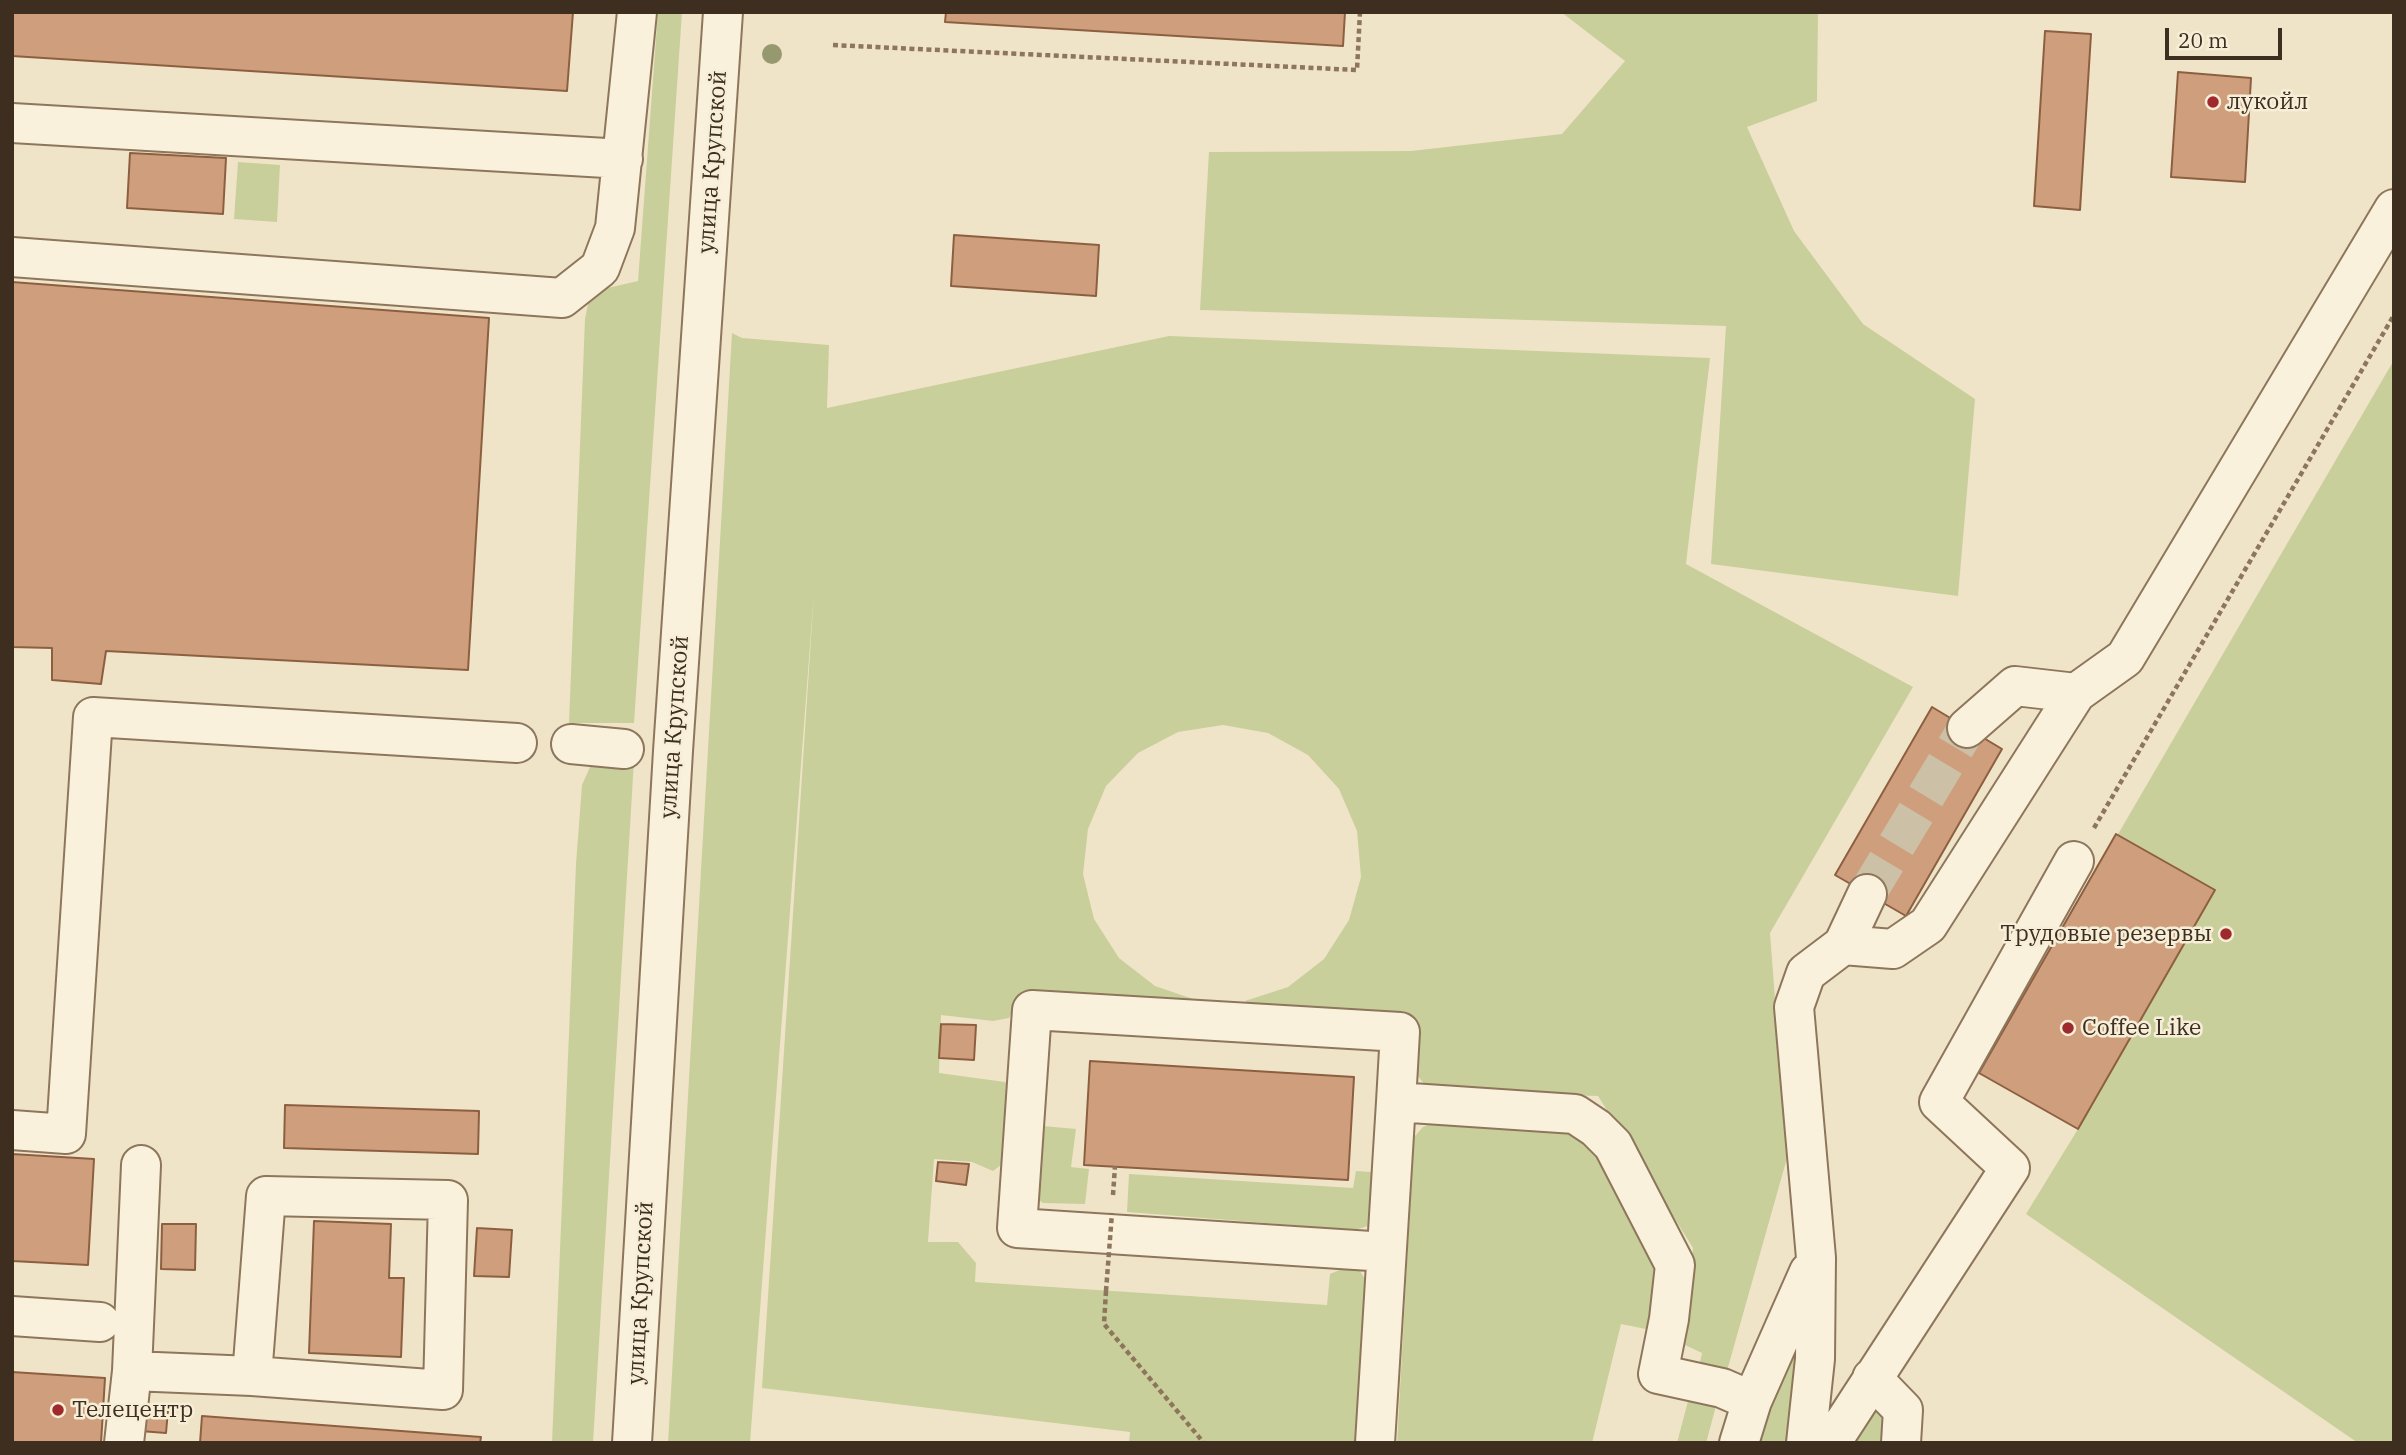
<!DOCTYPE html>
<html>
<head>
<meta charset="utf-8">
<style>
	body { margin:0 }
	#map { position:relative; width:2406px; height:1455px; overflow:hidden; background:#f0e4c8; font-family:"IBM Plex Serif",serif }
	canvas { display:block }
	.frame { position:absolute; inset:0; border:14px solid #3d2e20; pointer-events:none }
	.scale { position:absolute; left:2165px; top:28px; width:117px; height:32px; box-sizing:border-box; border:4px solid #3d2e20; border-top:0; padding-left:9px; font-size:21px; line-height:24px; white-space:nowrap; color:#3d2e20; -webkit-text-stroke:5px #f7eed8; paint-order:stroke }
</style>
</head>
<body>
<div id="map">
<canvas width="2406" height="1455"></canvas>
<div class="frame"></div>
<div class="scale">20 m</div>
</div>
<script>
const ctx = document.querySelector('canvas').getContext('2d');
ctx.lineJoin = 'round';
function fillPath(path, color) { ctx.fillStyle = color; ctx.fill(path, 'evenodd'); }
const toPath = rows => new Path2D(rows.map(r => 'M' + r).join(''));
function stroke(path, color, width, dash) { ctx.strokeStyle = color; ctx.lineWidth = width; ctx.lineCap = dash ? 'butt' : 'round'; ctx.setLineDash(dash || []); ctx.stroke(path); }
function drawText(font, color, halo, rows, align = 'center') {
  ctx.font = font + ' "IBM Plex Serif",serif'; ctx.lineWidth = 5; ctx.setLineDash([]); ctx.textBaseline = 'middle'; ctx.strokeStyle = halo; ctx.fillStyle = color; for (const [text, x, y, turn = 0] of rows) {
    ctx.save(); ctx.translate(x, y); ctx.rotate((+turn || 0) * Math.PI / 180); ctx.textAlign = isNaN(turn) ? turn : align; if (halo) ctx.strokeText(text, 0, 0); ctx.fillText(text, 0, 0); ctx.restore();
  }
}
const green = toPath([
	[658,12,682,12,634,723,569,723,585,319,589,299,603,289,638,281],
	[1561,12,1818,12,1817,101,1747,127,1794,231,1863,324,1975,399,1958,596,1711,564,1726,326,1200,310,1209,152,1411,151,1562,134,1625,61],
	[238,162,280,165,277,222,234,219],
	[732,333,742,338,829,345,827,408,1169,336,1710,358,1686,564,1913,687,1770,933,1787,1158,1725,1378,1699,1366,1702,1353,1683,1344,1693,1248,1598,1096,1443,1092,1425,1085,1417,1075,1417,1021,1335,1011,1254,1008,1245,1001,1288,987,1324,959,1349,920,1361,877,1357,831,1339,789,1308,755,1268,733,1223,725,1178,732,1138,753,1106,786,1088,829,1083,874,1094,919,1119,958,1155,986,1199,1001,1203,1008,1022,994,1009,1018,993,1021,941,1015,939,1073,1005,1082,1014,1093,1005,1162,993,1171,972,1162,934,1159,928,1242,958,1242,976,1263,975,1282,1327,1305,1330,1274,1344,1268,1360,1271,1368,1284,1357,1443,1129,1443,1130,1432,762,1388,814,592,750,1443,668,1443],
	[2394,360,2394,1443,2358,1443,2026,1214,2078,1129,1979,1073],
	[594,758,634,760,593,1443,552,1443,576,864,582,785],
	[1444,1118,1592,1134,1663,1254,1651,1330,1621,1324,1592,1443,1397,1443,1414,1137,1423,1127],
	[1032,1125,1076,1129,1071,1167,1089,1169,1085,1204,1043,1203,1030,1194],
	[1375,1143,1377,1212,1368,1226,1355,1230,1127,1212,1129,1174,1353,1188,1356,1171,1371,1172],
	[1816,1258,1806,1443,1739,1443],
	[1869,1384,1899,1443,1831,1443],
	[1688,1401,1716,1406,1706,1443,1677,1443]
]);
const building = toPath([
	[12,12,573,12,567,91,12,56,12,12],
	[946,12,1345,12,1343,46,945,22,946,12],
	[2045,31,2091,34,2080,210,2034,206,2045,31],
	[2178,72,2251,78,2245,182,2171,177,2178,72],
	[130,153,226,158,223,214,127,208,130,153],
	[954,235,1099,245,1096,296,951,286,954,235],
	[12,282,489,318,468,670,106,651,101,684,52,680,52,648,12,647,12,282],
	[1932,707,2002,749,1906,916,1835,875,1932,707],
	[2116,834,2215,890,2078,1129,1979,1073,2116,834],
	[941,1024,976,1025,974,1060,939,1058,941,1024],
	[1090,1061,1354,1077,1348,1180,1084,1165,1090,1061],
	[285,1105,479,1111,478,1154,284,1148,285,1105],
	[12,1154,94,1159,88,1265,12,1261,12,1154],
	[938,1162,969,1164,966,1185,936,1181,938,1162],
	[314,1221,391,1224,389,1278,404,1278,401,1357,309,1353,314,1221],
	[162,1224,196,1224,195,1270,161,1269,162,1224],
	[477,1228,512,1230,509,1277,474,1276,477,1228],
	[12,1372,105,1378,101,1443,12,1443,12,1372],
	[142,1408,168,1410,166,1433,140,1431,142,1408],
	[202,1416,481,1437,480,1443,200,1443,202,1416]
]);
const minorTunnel = toPath([
	[1867,894,1967,728]
]);
const path = toPath([
	[833,45,1357,70,1360,12],
	[2094,828,2394,315],
	[1113,1195,1115,1166],
	[1106,1291,1104,1324,1204,1443]
]);
const minor = toPath([
	[12,123,623,159],
	[12,257,562,298,600,268,615,228,637,12],
	[1967,728,2015,686,2076,693],
	[571,744,624,749],
	[1843,945,1867,894],
	[12,1130,66,1134,93,717,517,743],
	[1386,1252,1017,1228,1032,1010,1400,1032,1396,1102],
	[12,1316,100,1322],
	[132,1371,141,1165],
	[1872,1378,1903,1410,1901,1443],
	[124,1443,132,1371,252,1376,443,1390,448,1200,266,1196,252,1376],
	[632,1443,673,751,723,12],
	[1375,1443,1396,1102,1575,1114,1596,1128,1613,1145,1675,1265,1669,1319,1658,1374,1722,1388,1752,1401],
	[1739,1443,1752,1401,1809,1272],
	[1806,1443,1815,1359,1816,1258,1794,1007,1806,973,1843,945,1893,949,1928,925,2076,693,2125,658,2394,209],
	[1831,1443,2010,1168,1939,1102,2074,861]
]);
const pathBridge = toPath([
	[1106,1291,1112,1213]
]);
const trees = [
	[772,54]
];
const markers = [
	[2213,102,7,"#9e2a2b"],
	[2226,934,7,"#9e2a2b"],
	[2068,1028,7,"#9e2a2b"],
	[58,1410,7,"#9e2a2b"]
];
const poiNames = [
	["лукойл",2227,102],
	["Трудовые резервы",2212,934,"right"],
	["Coffee Like",2082,1028],
	["Телецентр",72,1410]
];
const streetNames = [
	["улица Крупской",713,162,-86],
	["улица Крупской",675,727,-86],
	["улица Крупской",641,1293,-87]
];
fillPath(green, '#c9cf9b');
fillPath(building, '#cf9f7d');
stroke(building, '#8d5f41', 2);
stroke(minorTunnel, '#ccc0a6', 38, [38, 19]);
stroke(minor, '#8d765c', 42);
stroke(path, '#8d765c', 4.5, [5, 3.5]);
stroke(minor, '#faf1dc', 38);
stroke(pathBridge, '#8d765c', 4.5, [5, 3.5]);
ctx.fillStyle = '#96986f';
for (const [x, y] of trees) { ctx.beginPath(); ctx.arc(x, y, 10, 0, 2 * Math.PI); ctx.fill(); }
for (const [x, y, r, color] of markers) { const dot = new Path2D(); dot.arc(x, y, r, 0, 2 * Math.PI); ctx.fillStyle = color; ctx.fill(dot); stroke(dot, '#f7eed8', 2.5); }
drawText('23px', '#3d2e20', '#f7eed8', poiNames, 'left');
drawText('23px', '#3d2e20', '#f7eed8', streetNames);
</script>
</body>
</html>
